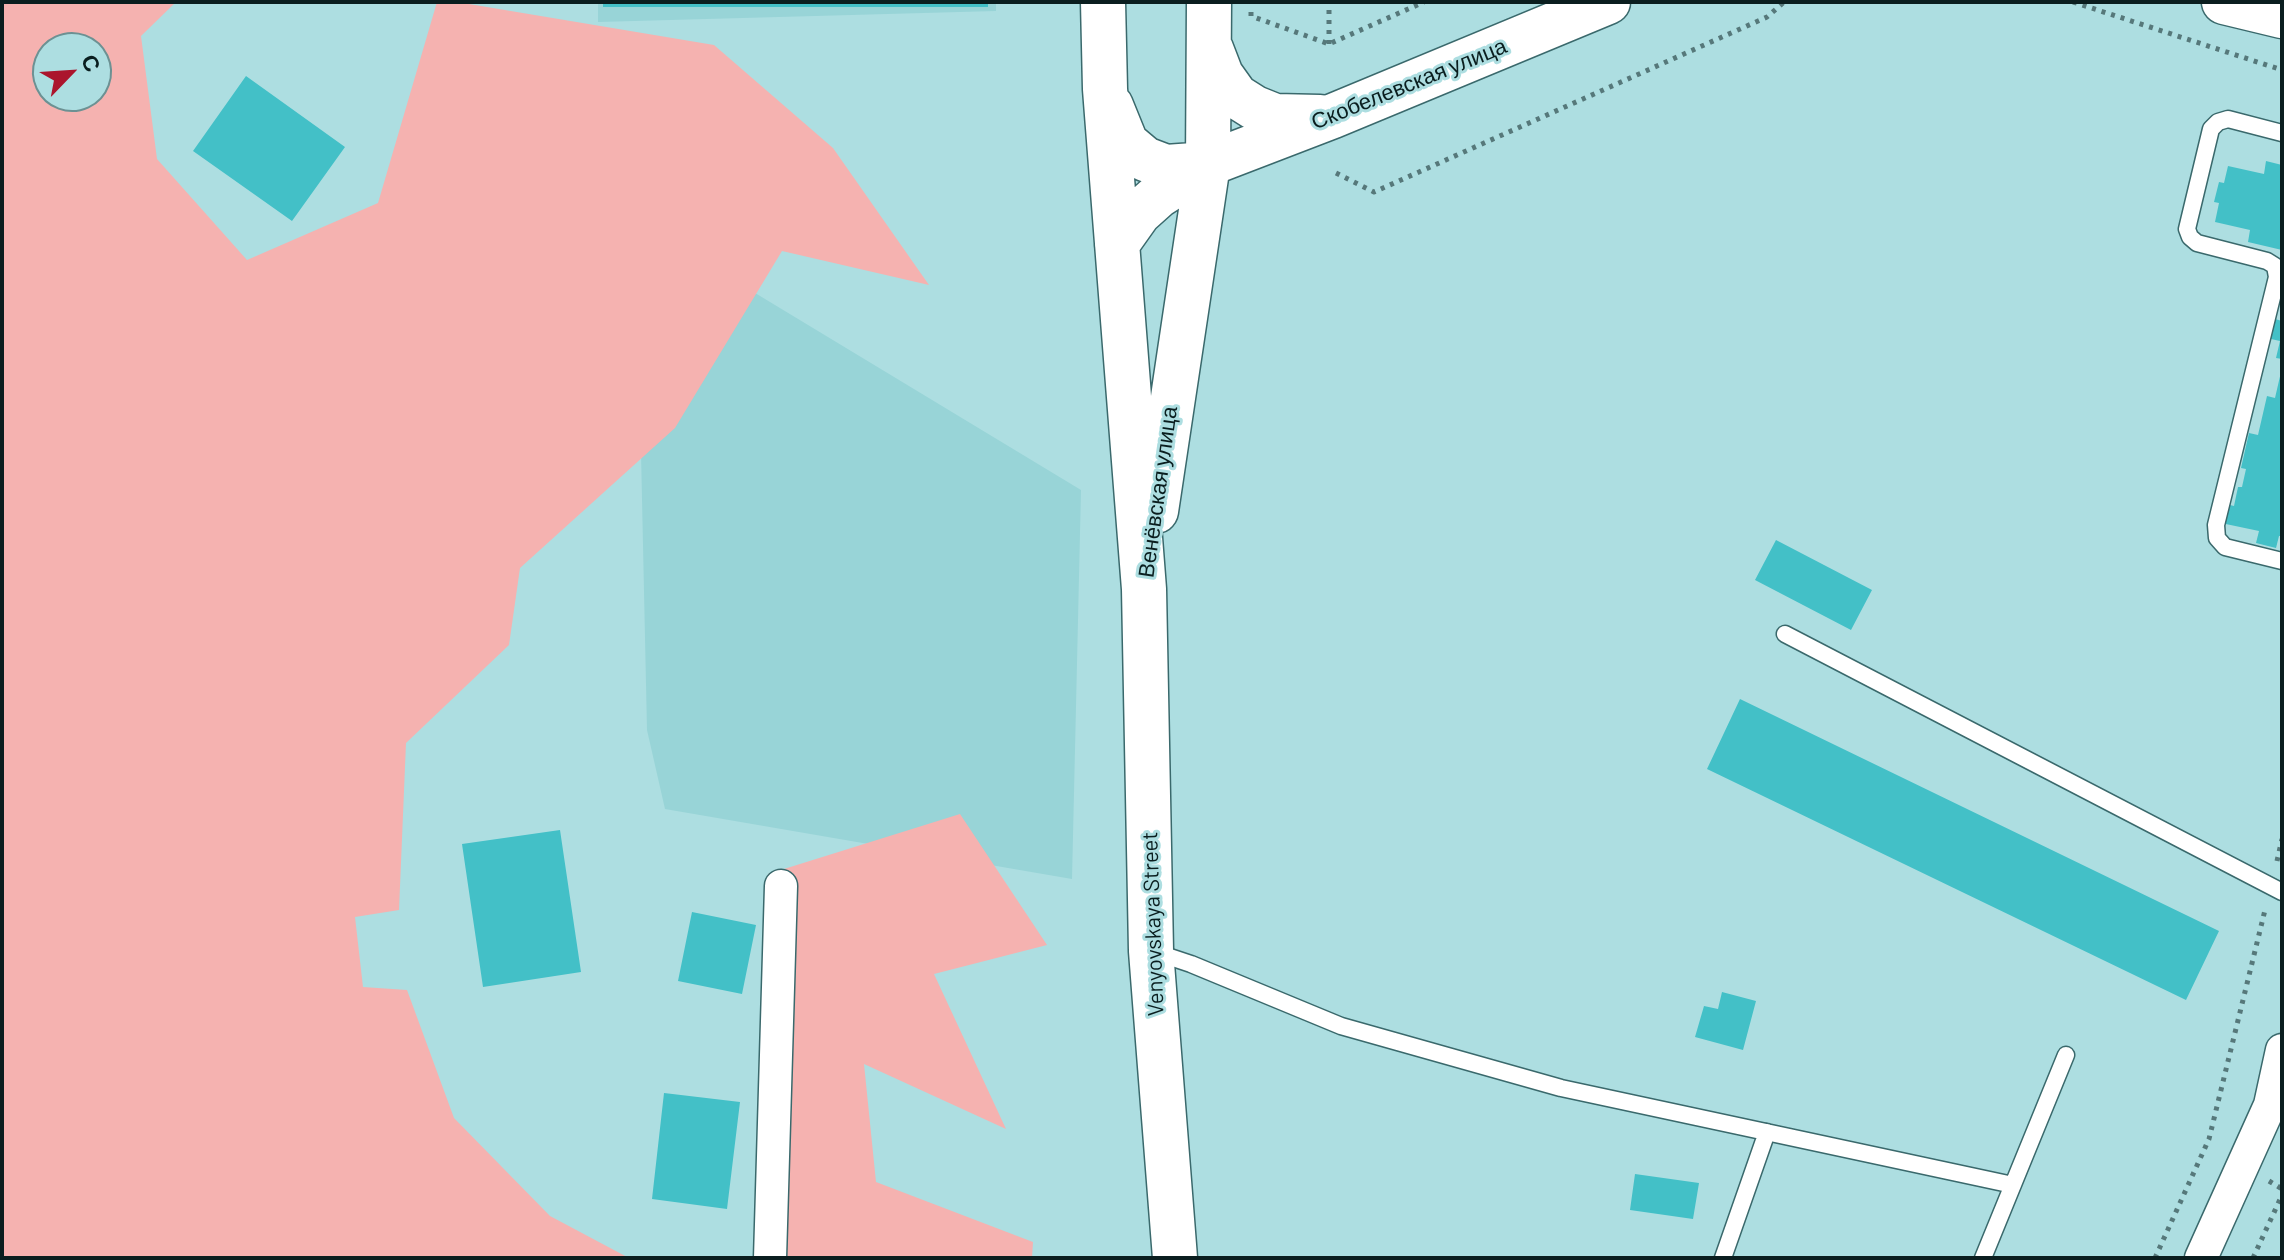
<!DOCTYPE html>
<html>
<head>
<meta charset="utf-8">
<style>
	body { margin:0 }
	#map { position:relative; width:2284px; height:1260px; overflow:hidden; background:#addee1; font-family:Barlow,sans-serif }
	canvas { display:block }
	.frame { position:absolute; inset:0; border:4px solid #0a1e1f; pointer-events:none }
	.north { position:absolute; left:32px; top:32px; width:80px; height:80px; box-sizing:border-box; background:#addee1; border:2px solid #6c9193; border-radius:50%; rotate:65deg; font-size:22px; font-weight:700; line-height:32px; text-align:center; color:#0a1e1f }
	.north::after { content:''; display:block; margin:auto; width:28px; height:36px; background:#ab152d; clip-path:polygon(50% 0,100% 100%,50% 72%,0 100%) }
</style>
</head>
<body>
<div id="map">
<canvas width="2284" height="1260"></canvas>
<div class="frame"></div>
<div class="north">С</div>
</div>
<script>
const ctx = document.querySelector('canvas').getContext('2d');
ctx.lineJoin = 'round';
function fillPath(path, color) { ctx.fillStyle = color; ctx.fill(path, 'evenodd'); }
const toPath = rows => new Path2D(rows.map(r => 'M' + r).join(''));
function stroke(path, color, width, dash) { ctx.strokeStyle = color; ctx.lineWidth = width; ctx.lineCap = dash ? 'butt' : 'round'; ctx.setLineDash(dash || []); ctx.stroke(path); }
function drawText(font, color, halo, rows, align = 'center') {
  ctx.font = font + ' Barlow,sans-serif'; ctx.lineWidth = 6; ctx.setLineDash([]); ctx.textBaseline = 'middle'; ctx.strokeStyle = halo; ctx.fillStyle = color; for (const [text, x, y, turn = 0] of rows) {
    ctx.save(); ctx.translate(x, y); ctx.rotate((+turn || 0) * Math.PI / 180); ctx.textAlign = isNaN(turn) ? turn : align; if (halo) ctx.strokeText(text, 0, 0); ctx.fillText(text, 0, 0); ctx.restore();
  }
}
const built = toPath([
	[598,2,996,2,996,11,598,22],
	[636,221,1081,490,1072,879,665,809,647,730]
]);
const green = toPath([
	[2,2,176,2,141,36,157,159,247,260,378,203,437,2,457,2,714,45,833,148,929,285,782,251,675,428,520,568,509,645,406,743,399,910,355,917,363,987,407,990,454,1118,550,1216,629,1258,2,1258],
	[48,48,96,48,96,96,48,96],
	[960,814,1047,945,934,974,1006,1129,864,1064,876,1182,1033,1242,1032,1258,758,1258,768,874]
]);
const building = toPath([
	[603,2,988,2,988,7,603,7],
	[246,76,345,147,292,221,193,151],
	[2266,161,2282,165,2282,250,2248,242,2250,230,2215,222,2219,203,2214,202,2219,182,2224,183,2228,166,2264,174],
	[2275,319,2282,321,2282,359,2276,358,2280,341,2271,339],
	[2281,372,2282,536,2279,536,2276,548,2256,543,2259,531,2221,523,2226,504,2234,506,2238,487,2242,487,2246,469,2241,468,2249,433,2258,435,2267,396,2275,398],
	[1776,540,1872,590,1851,630,1755,580],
	[1740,699,2219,931,2186,1000,1707,769],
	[560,830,581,972,483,987,462,844],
	[692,912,756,925,742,994,678,981],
	[1722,992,1756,1001,1743,1050,1695,1037,1704,1006,1718,1009],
	[664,1093,740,1102,727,1209,652,1199],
	[1635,1174,1699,1183,1693,1219,1630,1210]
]);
const path = toPath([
	[2073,2,2282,70],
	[1251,12,1251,16,1329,44,1424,2],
	[1329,44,1329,2],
	[1336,173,1374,192,1767,17,1784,2],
	[2277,861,2282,839],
	[2269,1181,2282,1189],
	[2155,1258,2209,1139,2265,910],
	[2253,1258,2282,1195]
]);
const lane = toPath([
	[2282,133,2228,119,2218,122,2211,129,2187,229,2190,237,2197,243,2267,261,2275,266,2277,277,2216,525,2217,538,2225,547,2282,561],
	[1785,634,2282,892],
	[1155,952,1191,964,1341,1026,1561,1088,2013,1185],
	[1723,1258,1767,1132],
	[1983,1258,2066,1055]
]);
const street = toPath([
	[770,1258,781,886],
	[2201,1258,2270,1105,2282,1050]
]);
const secondary = toPath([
	[1103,2,1105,89,1144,589,1151,951,1175,1258],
	[2224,2,2282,16],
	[1211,49,1221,75,1236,96,1255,108,1275,116,1320,117],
	[1111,106,1126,143,1145,159,1166,167,1208,164],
	[1117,244,1139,213,1158,196,1208,164,1333,116,1608,2],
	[1156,511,1208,164,1209,2]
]);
const streetNames = [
	["Скобелевская улица",1409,84,-22],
	["Венёвская улица",1158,492,-82],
	["Venyovskaya Street",1153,924,-92]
];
fillPath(built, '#98d4d7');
fillPath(green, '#f5b2b0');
fillPath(building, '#43c0c7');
stroke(lane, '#3a696c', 19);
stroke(street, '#3a696c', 35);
stroke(secondary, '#3a696c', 47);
stroke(path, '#56787a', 5, [4, 6]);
stroke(lane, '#fff', 16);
stroke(street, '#fff', 32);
stroke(secondary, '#fff', 44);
drawText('22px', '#0a1e1f', '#addee1', streetNames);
</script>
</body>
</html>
